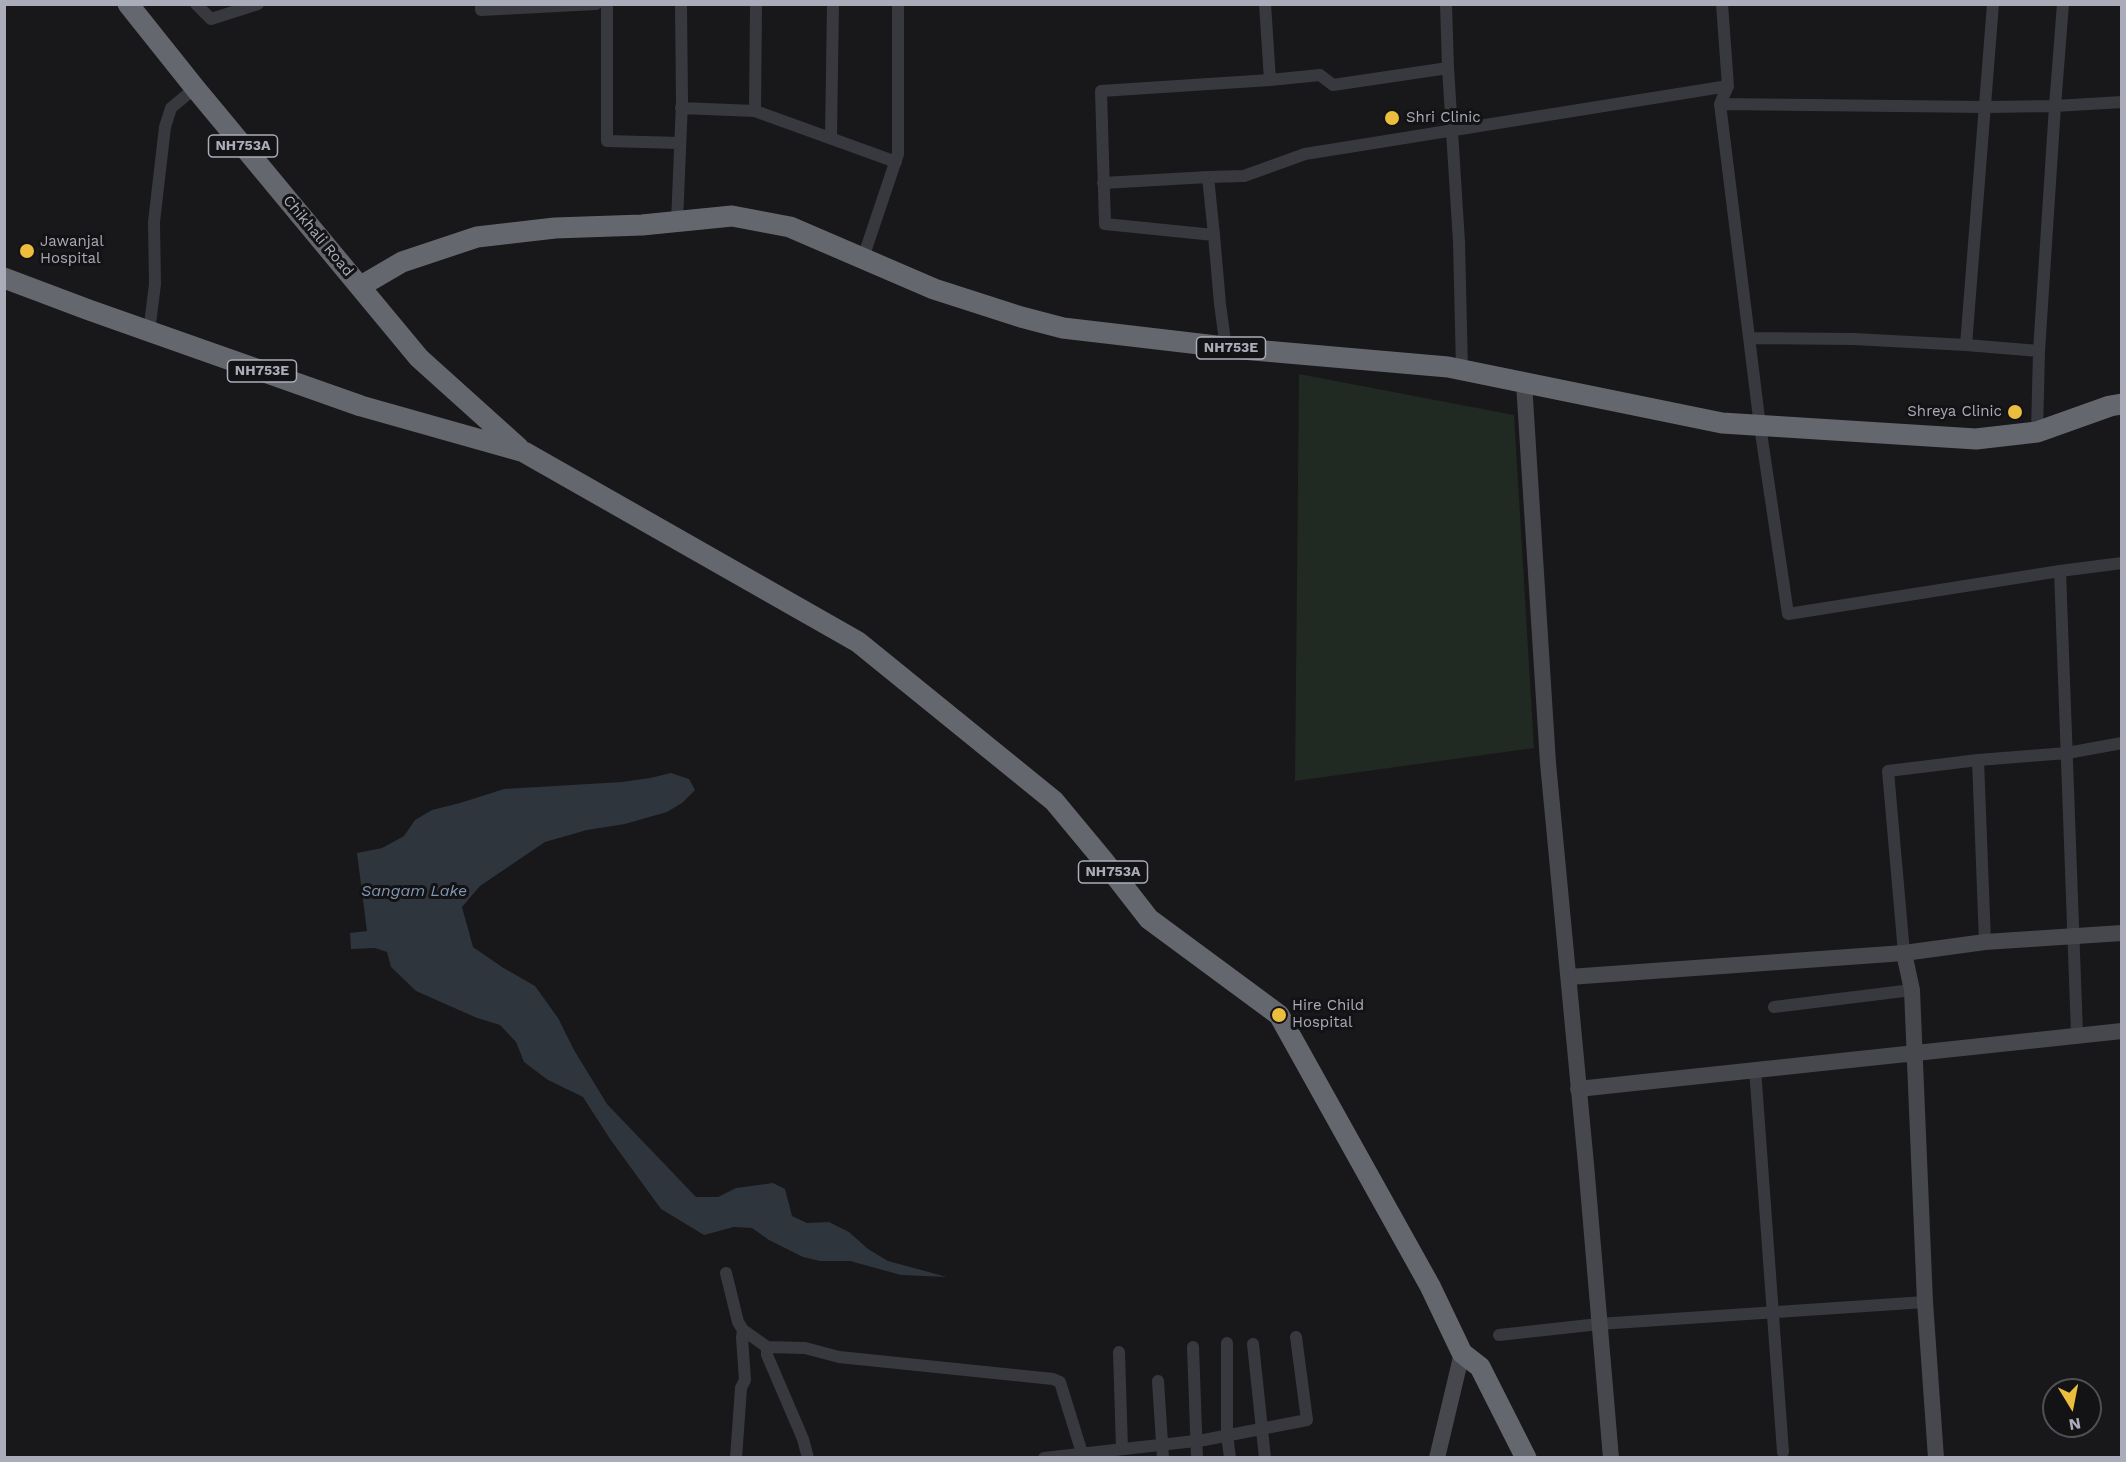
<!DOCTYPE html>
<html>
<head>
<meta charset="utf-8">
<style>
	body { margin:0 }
	#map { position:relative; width:2126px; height:1462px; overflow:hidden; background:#181719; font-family:"Work Sans",sans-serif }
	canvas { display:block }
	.frame { position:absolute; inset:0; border:6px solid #aaadb9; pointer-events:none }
	.north { position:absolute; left:2042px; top:1378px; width:60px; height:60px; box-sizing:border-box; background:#131214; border:2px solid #4f5056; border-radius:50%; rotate:170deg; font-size:16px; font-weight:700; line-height:24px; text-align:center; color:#aaadb9 }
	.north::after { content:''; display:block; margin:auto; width:21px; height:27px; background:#ecbe3d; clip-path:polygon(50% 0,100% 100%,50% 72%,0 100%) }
</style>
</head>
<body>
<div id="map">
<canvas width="2126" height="1462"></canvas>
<div class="frame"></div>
<div class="north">N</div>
</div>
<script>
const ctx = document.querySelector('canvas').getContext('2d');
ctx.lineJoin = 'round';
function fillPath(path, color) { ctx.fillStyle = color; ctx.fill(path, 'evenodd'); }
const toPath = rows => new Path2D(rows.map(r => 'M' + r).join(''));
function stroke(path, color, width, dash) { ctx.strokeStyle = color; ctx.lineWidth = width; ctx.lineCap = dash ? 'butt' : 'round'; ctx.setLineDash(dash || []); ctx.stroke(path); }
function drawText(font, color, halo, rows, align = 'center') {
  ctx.font = font + ' "Work Sans",sans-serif'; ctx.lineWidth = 6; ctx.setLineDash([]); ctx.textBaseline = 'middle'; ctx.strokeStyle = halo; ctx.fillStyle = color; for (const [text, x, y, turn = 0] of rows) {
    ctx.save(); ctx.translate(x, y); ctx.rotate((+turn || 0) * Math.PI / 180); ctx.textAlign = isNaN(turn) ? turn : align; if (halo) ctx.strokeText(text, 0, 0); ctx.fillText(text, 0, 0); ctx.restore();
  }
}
const green = toPath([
	[1299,374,1514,415,1534,748,1295,781]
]);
const water = toPath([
	[671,773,689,779,695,790,682,803,667,812,625,824,587,830,545,842,480,886,462,907,473,947,502,967,535,986,558,1018,574,1050,607,1104,696,1197,718,1197,736,1188,773,1183,785,1189,792,1216,807,1223,829,1222,849,1232,868,1249,888,1261,947,1277,901,1275,850,1261,820,1261,803,1257,769,1240,752,1228,734,1227,704,1235,661,1209,610,1139,583,1097,548,1080,524,1062,516,1042,500,1025,477,1018,416,991,391,967,387,952,375,948,351,949,350,933,367,931,357,853,382,848,404,836,415,820,432,810,460,803,504,789,622,782,650,778]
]);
const street = toPath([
	[196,4,211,19,258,4],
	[481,4,481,10,596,4],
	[607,4,607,141,680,143],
	[1265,4,1270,80,1320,75,1333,85,1448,68,1459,242,1462,370],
	[1446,4,1448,68],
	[1722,4,1728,86,1720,104,1721,112,1760,426,1788,614,2060,571],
	[1993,4,1966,345,2039,351,2037,432],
	[2063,4,2055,106,2122,102],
	[1720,104,1986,107,2055,106,2039,351],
	[681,108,755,111,896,162],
	[755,111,756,4],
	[831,138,833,4],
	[1208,177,1244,176,1305,154,1728,86],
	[1103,183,1208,177,1214,235],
	[677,222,682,102,681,4],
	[863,258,898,154,898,4],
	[149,332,155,284,154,222,165,127,171,108,195,88],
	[1749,338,1854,339,1966,345],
	[1226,348,1220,304,1214,235,1105,224,1101,91,1270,80],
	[1978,760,2067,753,2122,743],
	[1904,953,1888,771,1978,760,1985,942],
	[1774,1007,1912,990],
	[2077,1034,2060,571,2122,563],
	[1755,1069,1783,1452],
	[726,1273,738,1322,743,1330,767,1347,805,1348,839,1357,1053,1379,1060,1382,1082,1453],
	[1499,1335,1599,1324,1925,1302],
	[1227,1343,1227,1435,1230,1458],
	[1253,1344,1265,1458],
	[767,1347,767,1355,803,1439,808,1458],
	[1193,1347,1197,1458],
	[1119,1352,1122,1449],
	[1158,1381,1163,1458],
	[736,1458,741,1388,745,1380,742,1338,743,1330],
	[1044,1458,1204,1440,1307,1420,1296,1337]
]);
const secondary = toPath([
	[1524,383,1548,763,1586,1164,1611,1458],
	[1904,953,1912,990,1925,1302,1936,1458],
	[1569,977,1904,953,1985,942,2122,933],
	[1578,1089,2122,1031],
	[1437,1458,1462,1353]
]);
const highway = toPath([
	[128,4,195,88,419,358,519,448],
	[4,278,89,310,361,406,524,452,858,642,1054,801,1103,860,1149,919,1279,1015,1430,1286,1462,1353,1480,1367,1526,1458],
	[361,286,402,262,477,237,555,228,642,225,732,216,790,227,934,289,1021,317,1063,328,1242,349,1448,367,1722,423,1976,439,2037,432,2110,406,2122,404]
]);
const markers = [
	[1392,118,8,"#ecbe3d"],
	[27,251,8,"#ecbe3d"],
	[2015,412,8,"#ecbe3d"],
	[1279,1015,8,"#ecbe3d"]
];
const shields = [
	[243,146,69],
	[1231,348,69],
	[262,371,69],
	[1113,872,69]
];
const shieldNames = [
	["NH753A",243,146],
	["NH753E",1231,348],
	["NH753E",262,371],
	["NH753A",1113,872]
];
const poiNames = [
	["Shri Clinic",1406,118],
	["Jawanjal",40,242],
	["Hospital",40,259],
	["Shreya Clinic",2002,412,"right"],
	["Hire Child",1292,1006],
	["Hospital",1292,1023]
];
const streetNames = [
	["Chikhali Road",318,236,50]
];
const waterNames = [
	["Sangam Lake",414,891]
];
fillPath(green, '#212923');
fillPath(water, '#2e353d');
stroke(street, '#38393e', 12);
stroke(secondary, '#47484e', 16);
stroke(highway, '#65676f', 21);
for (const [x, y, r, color] of markers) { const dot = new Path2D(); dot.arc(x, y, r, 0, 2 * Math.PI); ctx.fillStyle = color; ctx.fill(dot); stroke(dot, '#131214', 2); }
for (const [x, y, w] of shields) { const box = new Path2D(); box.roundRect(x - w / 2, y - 11, w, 22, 4.5); ctx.fillStyle = '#131214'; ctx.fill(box); stroke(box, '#aaadb9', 1.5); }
drawText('bold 14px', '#aaadb9', null, shieldNames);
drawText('15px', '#aaadb9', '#131214', poiNames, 'left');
drawText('15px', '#aaadb9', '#131214', streetNames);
drawText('italic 16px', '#8298b2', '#131214', waterNames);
</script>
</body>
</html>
